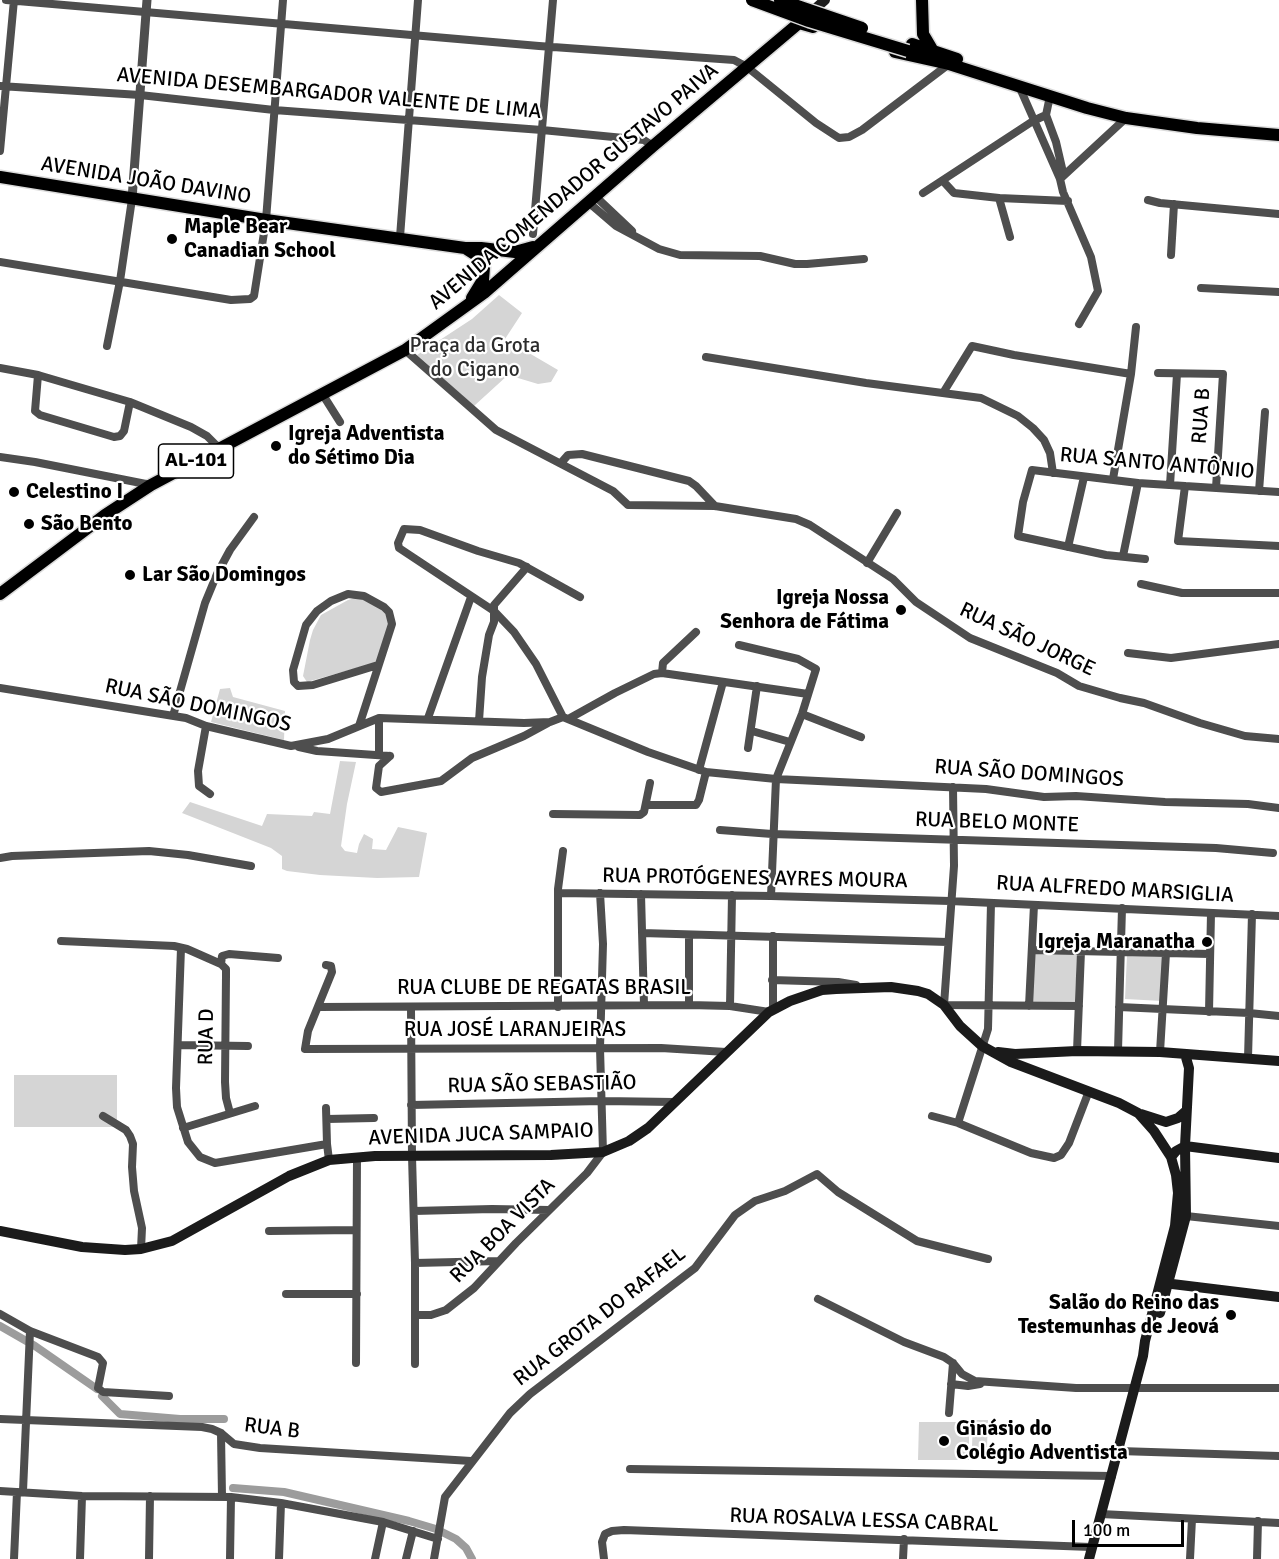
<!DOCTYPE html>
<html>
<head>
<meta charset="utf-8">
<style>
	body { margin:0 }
	#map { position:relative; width:1279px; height:1559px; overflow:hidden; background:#fff; font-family:Signika,sans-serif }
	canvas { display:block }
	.scale { position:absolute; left:1072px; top:1520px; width:112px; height:27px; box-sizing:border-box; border:3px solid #000; border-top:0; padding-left:8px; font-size:18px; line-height:21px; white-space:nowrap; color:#000; -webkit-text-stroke:4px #fff; paint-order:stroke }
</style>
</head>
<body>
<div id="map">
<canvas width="1279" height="1559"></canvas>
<div class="scale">100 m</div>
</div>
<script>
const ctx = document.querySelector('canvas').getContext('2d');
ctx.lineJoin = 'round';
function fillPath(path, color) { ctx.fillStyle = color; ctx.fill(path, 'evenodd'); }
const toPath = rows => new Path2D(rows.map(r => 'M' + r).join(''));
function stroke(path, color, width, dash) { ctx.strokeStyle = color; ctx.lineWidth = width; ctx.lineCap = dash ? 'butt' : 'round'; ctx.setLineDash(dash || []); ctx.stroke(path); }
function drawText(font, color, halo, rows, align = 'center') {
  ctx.font = font + ' Signika,sans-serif'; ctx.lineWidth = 4.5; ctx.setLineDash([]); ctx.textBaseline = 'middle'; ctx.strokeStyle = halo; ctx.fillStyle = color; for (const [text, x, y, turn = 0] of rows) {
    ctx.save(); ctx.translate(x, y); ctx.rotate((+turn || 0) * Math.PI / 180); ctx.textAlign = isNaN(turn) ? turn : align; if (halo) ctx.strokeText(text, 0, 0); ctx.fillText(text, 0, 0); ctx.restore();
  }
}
const green = toPath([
	[499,295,522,313,505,339,558,370,551,382,538,384,508,375,474,406,417,355,472,319],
	[358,597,376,604,391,618,379,659,374,663,307,682,303,676,310,640,313,630,321,615,348,600],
	[230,688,233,697,285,711,284,740,211,722,220,689],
	[340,761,356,762,347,804,341,846,345,851,357,853,359,844,364,834,373,839,372,849,386,850,398,827,427,833,419,877,377,878,320,875,287,871,282,869,282,856,271,848,182,813,190,802,262,826,267,814,312,816,314,812,330,814],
	[1035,951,1077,953,1075,1004,1032,1003],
	[1127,955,1164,957,1162,1001,1125,999],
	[14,1075,117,1075,117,1127,14,1127],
	[973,1420,988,1420,987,1447,972,1447],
	[919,1422,969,1422,969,1460,918,1460]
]);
const canal = toPath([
	[0,1326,35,1346,97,1389],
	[102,1396,120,1414,180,1419,224,1419],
	[233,1488,284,1492,409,1521,436,1529,456,1539,466,1548,472,1559]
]);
const minor = toPath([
	[6,0,539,46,734,60,747,67,816,123,839,138,849,137,862,130,949,64],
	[0,86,140,95,274,110,542,130,644,140,653,146],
	[1019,86,1060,179,1063,192,1091,257,1098,291,1079,324],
	[1050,96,1046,115,1056,142,1062,168,1061,178],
	[0,151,14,0],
	[1060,179,1126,118],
	[943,181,954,193,999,198,1068,201],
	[923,193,1033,121,1046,115],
	[596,197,632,231],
	[999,198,1010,237],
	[1148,200,1160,203,1279,214],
	[588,202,616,226,659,249,680,255,760,256,795,264,807,264,864,259],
	[533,234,553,0],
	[400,237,418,0],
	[1171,255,1174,204],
	[0,262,231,300,250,299,254,296,266,220,283,0],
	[1201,288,1279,292],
	[107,346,120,281,132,199],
	[405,350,496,430,613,491,628,505,715,506,796,519,810,525,893,579,916,602,970,638,1057,673,1079,686,1120,698,1144,703,1200,723,1245,736,1279,739],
	[706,357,866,383,981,398,1018,416,1033,428,1044,440,1050,453,1053,473],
	[0,368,38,375,130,402,191,427,207,436,219,448],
	[1158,373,1223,374,1216,488],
	[38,375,35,411,40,415,114,437,120,436,124,431,130,402],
	[943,393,972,346,1014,355,1131,374],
	[323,395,340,422],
	[0,457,35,462,151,485],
	[561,463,568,455,582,454,689,481,696,486,715,506],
	[1113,479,1131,374,1136,327],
	[1170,485,1177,374],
	[1185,486,1178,541,1279,546],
	[1259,491,1265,412],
	[1068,547,1084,477],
	[1123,556,1138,483],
	[1145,559,1106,555,1018,536,1023,502,1032,470,1138,483,1279,492],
	[867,563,897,513],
	[1141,584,1182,593,1279,593],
	[739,645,798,659,816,669,802,714,776,779,771,896],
	[1128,653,1171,658,1279,644],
	[662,673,663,663,696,632],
	[0,688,186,718,206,726,291,746,328,739,379,718,524,723,550,722,563,717],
	[802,714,861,737],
	[173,716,205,603,217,574,230,550,254,517],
	[563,717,648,752,706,772,776,779,986,789,1044,797,1076,796,1165,802,1248,804,1279,808],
	[563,717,536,664,514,632,494,611,399,548,398,543,404,529,420,530,478,551,519,563,580,597],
	[428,718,471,597],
	[570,718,615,693,654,674,662,673,808,694],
	[479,721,482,677,489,635,494,622,494,605,527,567],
	[206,726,198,771,199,786,210,794],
	[359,726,392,624,389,612,384,607,364,596,348,594,331,601,317,611,306,625,293,670,294,682,298,686,313,685,378,665],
	[752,731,790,742],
	[299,747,317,751,390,756],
	[748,748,757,686],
	[379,755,379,718],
	[390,756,379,766,376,788,381,792,441,781,472,758,524,736,548,723],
	[699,770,723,682],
	[953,787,954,866,944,1005,1079,1006],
	[646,805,696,805,699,800,706,772],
	[553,814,640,815,644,812,650,783],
	[720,830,772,834,1216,848,1273,853],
	[0,858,12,856,149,851,188,855,251,866],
	[558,893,771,896,950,901,1279,916],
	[641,894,644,1005],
	[642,933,948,942],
	[61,941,174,946,187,949,221,964,222,956,229,954,278,958],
	[181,948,176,1088,177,1107,188,1142,200,1157,215,1163,327,1144,329,1160],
	[1032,950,1210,954],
	[221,964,226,969,226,975,225,1082,226,1098,230,1113],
	[326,965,331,966,332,972,308,1031,305,1049,661,1048,726,1052],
	[772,980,838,982,856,985],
	[689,1005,689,935],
	[730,1006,732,895],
	[1029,1006,1034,905],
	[319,1007,689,1005,730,1006,769,1012],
	[411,1007,412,1156,415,1263,415,1364],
	[558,1007,558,889,563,851],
	[1119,1007,1249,1013,1279,1016],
	[773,1010,773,936],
	[1209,1012,1211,913],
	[178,1045,248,1046],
	[1077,1051,1081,951],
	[1118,1051,1122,908],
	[1160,1052,1166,953],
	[1248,1058,1252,914],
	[411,1105,602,1101,674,1102],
	[326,1108,327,1144],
	[103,1116,126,1130,130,1136,133,1144,132,1167,134,1191,142,1228,141,1249],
	[932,1116,958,1123,1031,1153,1054,1158,1061,1155,1069,1143,1089,1091],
	[327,1119,374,1118],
	[958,1123,988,1029,991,903],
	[183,1128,255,1106],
	[414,1211,492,1209,549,1210],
	[1186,1216,1279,1226],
	[269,1231,356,1230],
	[415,1263,499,1261],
	[286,1294,357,1294],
	[818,1299,904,1342,944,1357,953,1363,962,1374,975,1381,1076,1388,1279,1388],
	[0,1314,30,1331,98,1357,103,1363,98,1388,103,1392,169,1396],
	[415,1315,431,1315,446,1310,474,1288,516,1243,587,1173,603,1152,600,1048,603,944,600,893],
	[356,1363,357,1157],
	[951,1384,968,1386,980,1384],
	[949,1413,953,1363],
	[0,1419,202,1427,212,1429,221,1433,234,1444,260,1448,471,1461],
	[221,1433,222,1497],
	[1119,1451,1279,1456],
	[630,1469,1112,1476],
	[0,1491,82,1496,231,1497,281,1503,383,1522,438,1539],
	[23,1491,30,1331],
	[1101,1514,1279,1523],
	[14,1559,17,1492],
	[80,1559,82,1496],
	[149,1559,150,1496],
	[230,1559,231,1497],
	[279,1559,281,1503],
	[375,1559,383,1522],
	[406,1559,413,1531],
	[434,1559,445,1497,510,1413,530,1394,695,1268,735,1215,755,1201,785,1191,817,1174,838,1192,917,1241,988,1259],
	[604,1559,602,1542,605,1534,612,1531,624,1530,1091,1547],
	[903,1559,904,1539],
	[1190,1559,1192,1519],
	[1257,1559,1258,1521]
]);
const tertiary = toPath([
	[132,199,147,0]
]);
const secondary = toPath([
	[808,15,825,0],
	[998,1052,1015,1054,1077,1051,1160,1052,1279,1061],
	[1141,1114,1166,1122,1178,1118,1186,1111],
	[1171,1157,1176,1151,1185,1146,1279,1158],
	[0,1231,82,1247,125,1250,141,1249,172,1241,289,1176,329,1160,375,1156,551,1155,603,1152,629,1141,648,1128,769,1012,790,1001,822,990,836,989,891,987,918,991,928,994,944,1005,960,1026,982,1046,1011,1062,1119,1103,1138,1113,1154,1131,1171,1157,1176,1175,1178,1193,1175,1226,1145,1341,1143,1356,1089,1559],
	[1164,1283,1279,1297],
	[1160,1313,1186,1216,1185,1146,1189,1068,1185,1054]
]);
const primary = toPath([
	[922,0,923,34,933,51],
	[912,44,957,59],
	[895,52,949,64,1087,108,1126,118,1197,128,1279,135],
	[0,177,266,220,465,248,481,248,515,252,533,247],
	[465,248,476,255,484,267,483,280,472,298],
	[0,594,105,515,151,485,405,350,484,293,653,146,799,23,813,27]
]);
const primaryBridge = toPath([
	[752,0,809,21,908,51],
	[780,0,862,28]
]);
const markers = [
	[172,239,6,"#000"],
	[276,446,6,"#000"],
	[14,492,6,"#000"],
	[29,524,6,"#000"],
	[130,575,6,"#000"],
	[901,610,6,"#000"],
	[1207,942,6,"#000"],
	[1231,1315,6,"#000"],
	[944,1441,6,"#000"]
];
const shields = [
	[196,461,75]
];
const shieldNames = [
	["AL-101",196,461]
];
const streetNames = [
	["AVENIDA DESEMBARGADOR VALENTE DE LIMA",329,94,5],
	["AVENIDA JOÃO DAVINO",146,181,9],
	["AVENIDA COMENDADOR GUSTAVO PAIVA",574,187,-40],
	["RUA B",1202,416,-86],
	["RUA SANTO ANTÔNIO",1157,464,5],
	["RUA SÃO JORGE",1027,640,25],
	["RUA SÃO DOMINGOS",198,706,12],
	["RUA SÃO DOMINGOS",1029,774,4],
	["RUA BELO MONTE",997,823,2],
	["RUA PROTÓGENES AYRES MOURA",755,879,1],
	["RUA ALFREDO MARSIGLIA",1115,890,3],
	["RUA CLUBE DE REGATAS BRASIL",544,988],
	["RUA JOSÉ LARANJEIRAS",515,1030],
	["RUA D",207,1037,-89],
	["RUA SÃO SEBASTIÃO",542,1085,-1],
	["AVENIDA JUCA SAMPAIO",481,1135,-2],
	["RUA BOA VISTA",503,1231,-45],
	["RUA GROTA DO RAFAEL",600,1317,-38],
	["RUA B",272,1429,7],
	["RUA ROSALVA LESSA CABRAL",864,1521,2]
];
const poiNames = [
	["Maple Bear",184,227],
	["Canadian School",184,251],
	["Igreja Adventista",288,434],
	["do Sétimo Dia",288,458],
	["Celestino I",26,492],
	["São Bento",41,524],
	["Lar São Domingos",142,575],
	["Igreja Nossa",889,598,"right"],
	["Senhora de Fátima",889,622,"right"],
	["Igreja Maranatha",1195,942,"right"],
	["Salão do Reino das",1219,1303,"right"],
	["Testemunhas de Jeová",1219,1327,"right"],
	["Ginásio do",956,1429],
	["Colégio Adventista",956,1453]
];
const parkNames = [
	["Praça da Grota",475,346],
	["do Cigano",475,370]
];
fillPath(green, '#d5d5d5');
stroke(canal, '#9c9c9c', 8);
stroke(primary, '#dbdbdb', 15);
stroke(minor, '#4e4e4e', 8);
stroke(tertiary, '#4e4e4e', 9);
stroke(secondary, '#1b1b1b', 10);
stroke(primary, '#000', 12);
stroke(primaryBridge, '#dbdbdb', 15, []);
stroke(primaryBridge, '#000', 12);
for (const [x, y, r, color] of markers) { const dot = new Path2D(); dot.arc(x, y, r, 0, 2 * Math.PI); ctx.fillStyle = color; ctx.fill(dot); stroke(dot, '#fff', 2); }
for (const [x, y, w] of shields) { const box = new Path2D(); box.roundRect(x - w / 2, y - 17, w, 34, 4.5); ctx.fillStyle = '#fff'; ctx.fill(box); stroke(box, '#000', 1.5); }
drawText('bold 20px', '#000', null, shieldNames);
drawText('21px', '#000', '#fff', streetNames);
drawText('bold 21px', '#000', '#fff', poiNames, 'left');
drawText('21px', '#2c2c2c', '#fff', parkNames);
</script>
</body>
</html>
